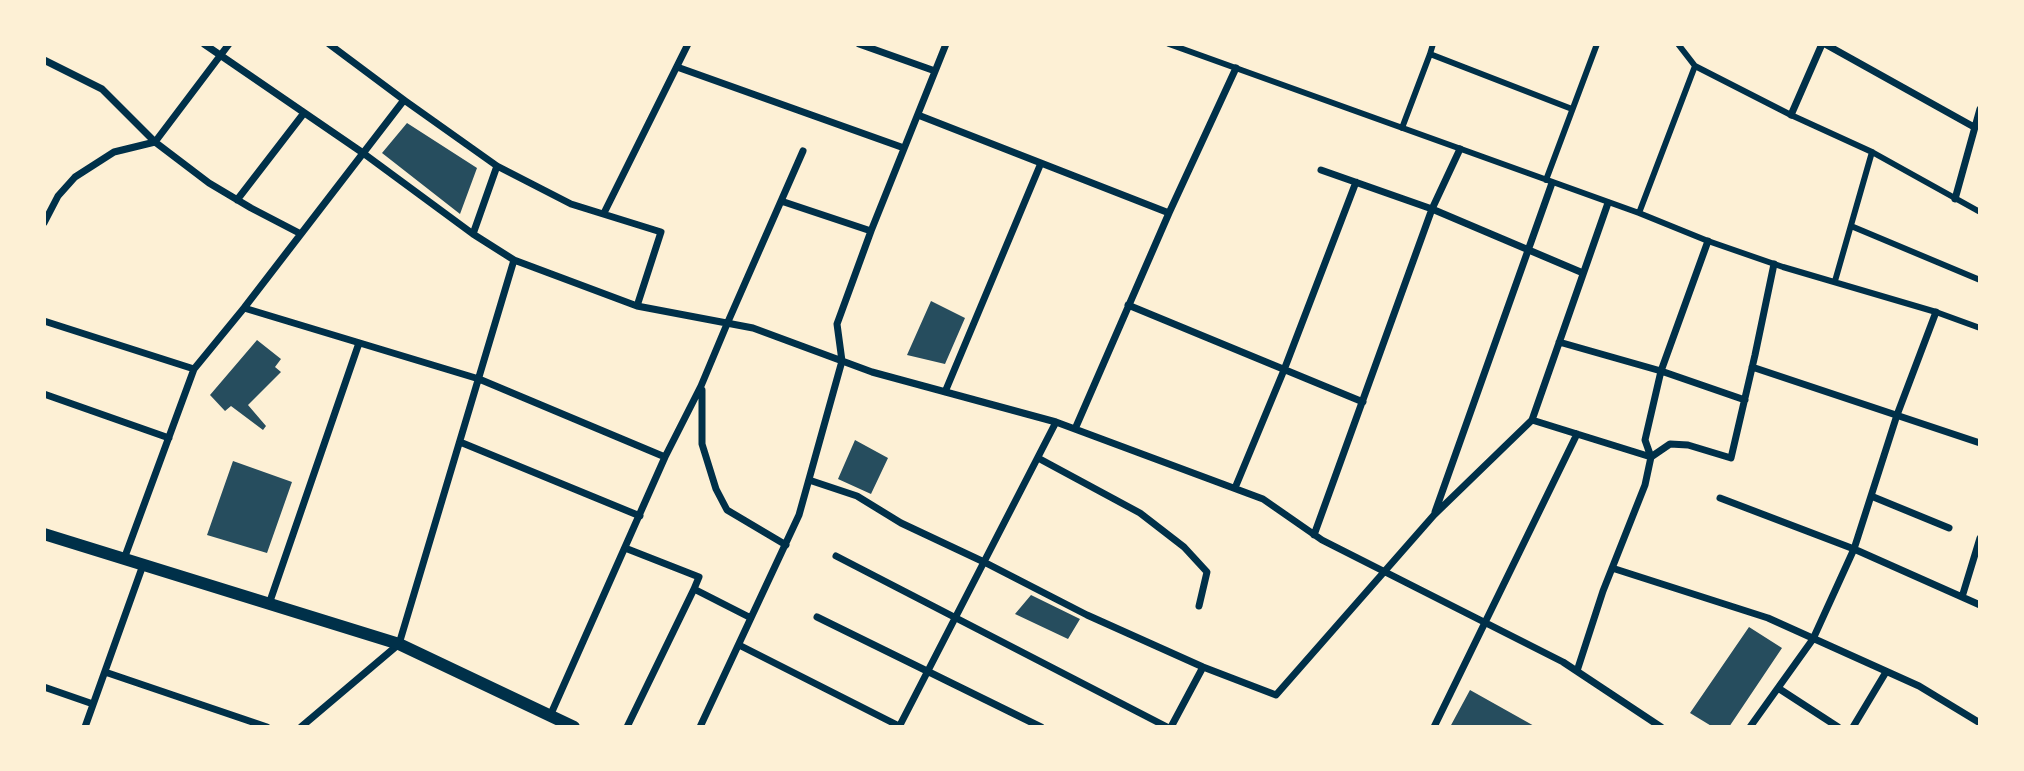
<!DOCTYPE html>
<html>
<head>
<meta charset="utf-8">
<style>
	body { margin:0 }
	#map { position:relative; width:2024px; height:771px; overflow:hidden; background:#fdf0d5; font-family:"DejaVu Sans",sans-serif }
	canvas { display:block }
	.frame { position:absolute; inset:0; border:46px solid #fdf0d5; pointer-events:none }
</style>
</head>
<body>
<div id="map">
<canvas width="2024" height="771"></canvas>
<div class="frame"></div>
</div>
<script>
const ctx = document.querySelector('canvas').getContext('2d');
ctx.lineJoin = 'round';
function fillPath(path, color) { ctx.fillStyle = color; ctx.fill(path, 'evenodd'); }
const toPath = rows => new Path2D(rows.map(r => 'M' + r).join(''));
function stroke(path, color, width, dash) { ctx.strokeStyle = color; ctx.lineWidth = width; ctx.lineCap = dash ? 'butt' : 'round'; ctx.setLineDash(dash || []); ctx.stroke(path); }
const building = toPath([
	[407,123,477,168,460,214,382,153],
	[931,301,965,318,945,364,907,355],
	[257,340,281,359,275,367,281,372,248,405,266,426,263,430,231,406,225,411,210,395],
	[855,440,888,458,871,494,838,479],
	[233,461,292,482,267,553,207,535],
	[1031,595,1080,619,1068,639,1015,614],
	[1749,627,1782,648,1729,727,1713,727,1690,713],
	[1470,690,1536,727,1450,727]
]);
const pedestrian = toPath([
	[1169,44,1639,213,1708,241,1783,267,1936,312,1980,328],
	[1678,44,1695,66,1791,115,1872,152,1980,212],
	[1430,54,1572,109],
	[1402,128,1430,54,1433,44],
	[1546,180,1597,44],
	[1639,213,1695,66],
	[1851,226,1980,280],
	[1835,281,1872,152]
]);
const minor = toPath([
	[204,44,363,153,473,234,514,260,637,306,753,328,872,372,1056,422,1263,499,1322,540,1563,662,1661,727],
	[329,44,404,100,497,166,571,204,661,232,637,306],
	[859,44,935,71],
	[1825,44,1974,127],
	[44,60,102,89,155,142,209,183,251,208,301,234],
	[677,67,904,148],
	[918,115,1169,213],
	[1791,115,1822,44],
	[1321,170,1432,209,1583,273],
	[1955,199,1980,109],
	[237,200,304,113],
	[781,201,871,231],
	[604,213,688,44],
	[44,223,58,196,75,177,114,152,155,142,229,44],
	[473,234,497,166],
	[1128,305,1363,402],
	[244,308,479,379,665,457],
	[44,321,194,369],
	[1559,342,1661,371,1745,400],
	[1752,367,1980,443],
	[702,390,702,444,716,489,727,510,786,545],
	[945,392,1041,163],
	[44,394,169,438],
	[1532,420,1608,203],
	[1075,429,1169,213,1236,68],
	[460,442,640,516],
	[1038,458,1140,513,1184,547,1207,572,1199,606],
	[809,480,857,496,901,523,984,562,1087,615,1203,667,1276,695,1434,515,1532,420,1651,457,1670,444,1688,445,1731,458,1755,355,1774,264],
	[1235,488,1284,370,1356,182],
	[1871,496,1949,528],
	[1720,498,1854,549,1980,605],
	[1435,512,1552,183],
	[1314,535,1432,209,1460,149],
	[625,548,699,577,694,589,751,618],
	[836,556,1167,727],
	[124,559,194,369,244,308,404,100],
	[1612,568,1768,618,1919,686,1980,723],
	[1962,597,1980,538],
	[269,604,359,343],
	[817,617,1041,727],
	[739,645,901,727],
	[1577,671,1603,591,1645,485,1651,457,1645,440,1661,371,1708,241],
	[105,672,267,727],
	[44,687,93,704],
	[1778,688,1838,727],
	[550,716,665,457,701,386,727,324,803,151],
	[85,727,143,565],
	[301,727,399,644,514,260],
	[627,727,694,589],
	[700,727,799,515,842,361,837,324,871,231,946,44],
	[899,727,1056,422],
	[1171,727,1203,667],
	[1434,727,1577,434],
	[1750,727,1813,639,1854,549,1897,415,1936,312],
	[1853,727,1886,672]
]);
const secondary = toPath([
	[44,534,399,644,574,727]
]);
fillPath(building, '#264d5e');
stroke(pedestrian, '#003049', 6);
stroke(minor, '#003049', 7);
stroke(secondary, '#003049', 12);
</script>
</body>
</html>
